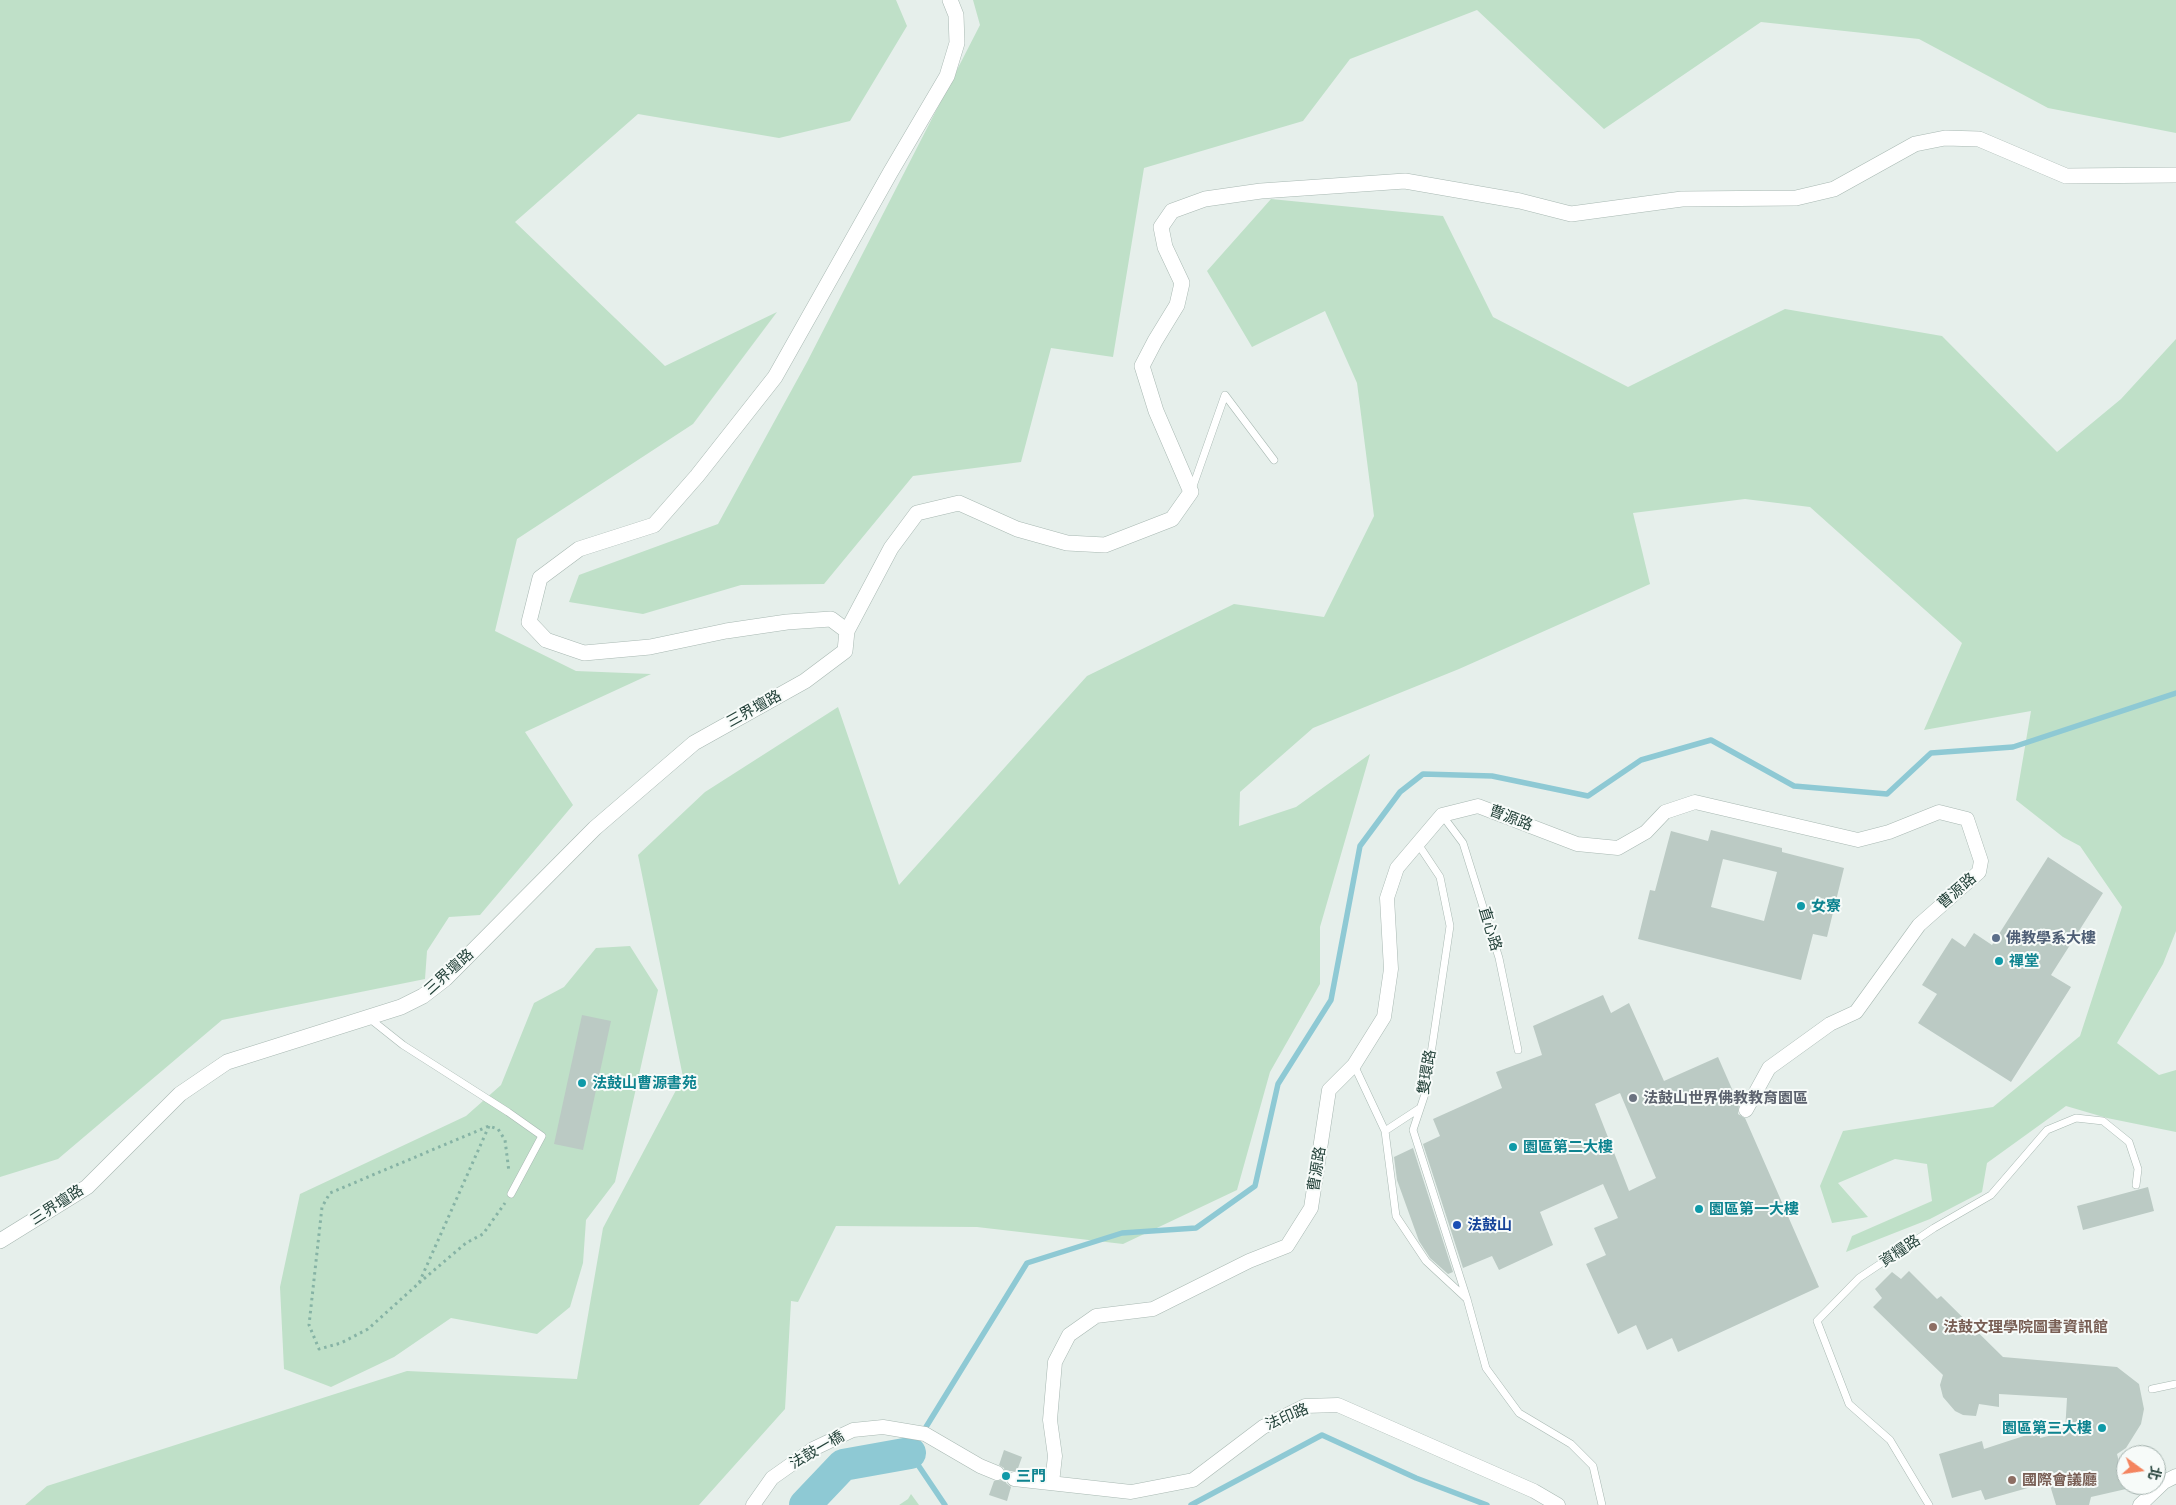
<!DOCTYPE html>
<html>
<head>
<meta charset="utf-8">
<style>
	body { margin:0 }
	#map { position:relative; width:2176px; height:1505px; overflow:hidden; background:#e6efeb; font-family:"Public Sans","Noto Sans TC",sans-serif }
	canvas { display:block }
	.north { position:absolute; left:2116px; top:1445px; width:50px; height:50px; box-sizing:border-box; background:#f7fbf9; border:1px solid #a3b1ad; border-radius:50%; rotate:104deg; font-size:14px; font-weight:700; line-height:20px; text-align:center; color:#24423a }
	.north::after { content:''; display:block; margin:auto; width:18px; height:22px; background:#f4845f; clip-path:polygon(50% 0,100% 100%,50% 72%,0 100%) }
</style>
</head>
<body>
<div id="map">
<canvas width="2176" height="1505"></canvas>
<div class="north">北</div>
</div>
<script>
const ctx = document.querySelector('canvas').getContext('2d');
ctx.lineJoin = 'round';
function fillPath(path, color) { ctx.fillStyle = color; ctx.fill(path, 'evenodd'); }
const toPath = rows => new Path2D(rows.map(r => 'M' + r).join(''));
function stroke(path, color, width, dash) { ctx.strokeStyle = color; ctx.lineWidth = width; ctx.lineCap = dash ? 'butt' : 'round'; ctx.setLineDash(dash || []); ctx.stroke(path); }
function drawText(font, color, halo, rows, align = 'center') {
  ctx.font = font + ' "Public Sans","Noto Sans TC",sans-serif'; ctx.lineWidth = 4; ctx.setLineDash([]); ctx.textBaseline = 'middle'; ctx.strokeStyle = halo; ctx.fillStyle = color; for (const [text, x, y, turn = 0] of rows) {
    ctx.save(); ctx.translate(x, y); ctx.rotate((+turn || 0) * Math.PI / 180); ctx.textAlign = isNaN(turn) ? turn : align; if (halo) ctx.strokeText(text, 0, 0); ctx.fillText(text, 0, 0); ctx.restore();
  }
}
const green = toPath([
	[0,0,896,0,907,26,850,121,779,138,638,114,515,222,665,366,777,312,693,424,517,539,495,631,576,671,651,674,525,732,573,805,480,915,449,917,427,951,425,979,222,1020,58,1159,0,1177],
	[973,0,2176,0,2176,133,2048,108,1919,39,1761,22,1604,129,1477,10,1350,59,1303,121,1144,168,1113,357,1051,348,1021,462,913,476,824,584,741,585,643,614,569,602,579,575,718,524,807,362,980,25],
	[1271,199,1443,216,1493,317,1628,387,1785,309,1942,336,2057,452,2121,399,2176,339,2176,931,2163,964,2117,1043,2159,1075,2176,1070,2176,1132,2107,1118,2066,1106,1987,1163,1982,1192,1930,1219,1846,1252,1852,1236,1932,1201,1927,1164,1895,1159,1838,1183,1868,1217,1832,1223,1820,1186,1843,1131,1993,1107,2080,1036,2122,907,2080,846,2063,837,2016,800,2031,711,1924,730,1962,643,1810,507,1745,499,1633,513,1650,584,1459,669,1313,728,1240,792,1239,826,1296,807,1370,754,1320,927,1320,984,1270,1072,1237,1190,1123,1244,977,1227,836,1226,798,1302,791,1301,785,1409,699,1505,25,1505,47,1486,407,1371,577,1379,603,1228,683,1077,638,855,705,792,838,707,899,885,1087,676,1234,604,1324,617,1374,516,1357,383,1325,311,1252,347,1207,271],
	[630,946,658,990,615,1182,586,1220,583,1263,570,1307,537,1334,451,1318,394,1357,331,1387,284,1369,280,1287,300,1194,466,1116,501,1085,534,1003,564,987,596,948],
	[911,1494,919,1505,899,1505,908,1499]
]);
const stream = toPath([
	[945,1505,910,1453,1027,1263,1122,1233,1196,1228,1255,1186,1278,1084,1331,1000,1360,846,1400,792,1423,774,1492,776,1588,796,1641,760,1711,740,1794,786,1887,794,1931,753,2013,747,2176,693],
	[1191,1505,1322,1435,1416,1478,1487,1505]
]);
const river = toPath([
	[805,1505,843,1465,910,1453]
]);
const building = toPath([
	[1711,830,1782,848,1782,852,1844,868,1827,937,1813,934,1801,980,1638,939,1650,890,1655,891,1671,831,1708,841],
	[1723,859,1777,872,1764,921,1711,907],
	[2048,857,2103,893,2051,975,2071,987,2011,1082,1918,1023,1937,994,1922,985,1952,938,1965,947,1974,933,1992,945],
	[1603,995,1611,1013,1629,1003,1664,1081,1718,1057,1739,1105,1738,1114,1745,1118,1819,1287,1678,1352,1672,1338,1647,1350,1636,1325,1618,1334,1586,1264,1606,1255,1594,1228,1618,1218,1603,1184,1540,1212,1553,1245,1499,1270,1492,1256,1463,1268,1423,1144,1440,1136,1433,1119,1502,1088,1496,1072,1542,1055,1533,1026],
	[1620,1093,1656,1178,1629,1191,1595,1104],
	[582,1015,611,1021,583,1150,554,1144],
	[1413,1148,1453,1272,1448,1274,1430,1258,1419,1241,1397,1180,1394,1157],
	[2148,1187,2154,1211,2083,1230,2077,1206],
	[1909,1271,1937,1299,1941,1296,2003,1357,2117,1367,2139,1384,2144,1409,2141,1424,2126,1448,2117,1454,2126,1489,2091,1497,2089,1505,2056,1505,2049,1482,1985,1500,1981,1490,1952,1498,1939,1454,1982,1441,1984,1449,2039,1431,2040,1438,2065,1432,2067,1398,1999,1394,1999,1407,1979,1404,1976,1416,1963,1415,1955,1411,1943,1397,1940,1385,1943,1375,1873,1307,1882,1298,1875,1289,1892,1272,1901,1279],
	[1004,1450,1022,1457,1017,1471,1010,1471,1005,1478,1006,1483,1011,1487,1007,1501,989,1495,994,1481,1002,1480,1005,1476,1004,1468,999,1465]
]);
const path = toPath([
	[489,1126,419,1283,368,1329,341,1343,319,1349,309,1325,322,1207,330,1193,489,1126,498,1129,505,1140,509,1172],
	[419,1283,466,1243,483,1234,505,1203]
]);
const service = toPath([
	[1192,489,1225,395,1274,460],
	[1442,815,1463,843,1499,958,1518,1050],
	[1418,844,1440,877,1450,926,1425,1094,1413,1130,1467,1299,1486,1368,1519,1413,1571,1444,1593,1466,1602,1505],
	[369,1018,403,1045,508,1112,542,1136,511,1194],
	[1354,1065,1385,1131,1396,1216,1426,1261,1467,1299],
	[1385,1131,1420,1108],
	[2152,1389,2176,1384],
	[1929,1505,1890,1440,1849,1404,1817,1321,1859,1278,1934,1228,1991,1195,2047,1130,2076,1118,2103,1121,2129,1142,2138,1169,2136,1185]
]);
const minor = toPath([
	[1014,1479,1131,1492,1193,1480,1263,1427,1305,1406,1338,1405,1534,1491,1558,1505],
	[1052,1483,1055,1456,1050,1420,1055,1362,1069,1335,1096,1316,1153,1309,1249,1261,1287,1246,1311,1208,1329,1090,1354,1065,1384,1017,1391,969,1387,898,1397,868,1442,815,1478,806,1577,844,1618,848,1646,832,1665,812,1695,802,1858,840,1889,832,1939,812,1967,819,1981,861,1979,872,1919,925,1856,1012,1830,1024,1769,1068,1746,1110],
	[753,1505,772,1478,813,1449,853,1430,883,1427,925,1434,980,1466,997,1473],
	[2140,1505,2164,1482,2176,1476]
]);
const tertiary = toPath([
	[847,631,831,619,787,622,726,631,650,647,584,653,546,640,529,622,540,578,579,549,654,525,697,476,775,377,890,173,947,76,957,43,956,15,950,0],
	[0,1241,87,1187,180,1094,227,1062,401,1007,423,996,445,979,595,828,694,743,805,681,845,651,847,631,891,548,917,513,959,503,1017,529,1067,543,1105,545,1172,519,1191,492,1156,411,1142,366,1155,341,1177,305,1182,283,1165,247,1161,227,1172,211,1205,199,1261,191,1405,181,1520,201,1571,214,1682,199,1796,198,1834,189,1915,144,1945,138,1979,139,2066,176,2176,175]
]);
const markers = [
	[1801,906,5,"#0f9aa8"],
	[1996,938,5,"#5c6f8a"],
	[1999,961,5,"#0f9aa8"],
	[582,1083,5,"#0f9aa8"],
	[1633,1098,5,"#6b7280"],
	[1513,1147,5,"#0f9aa8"],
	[1699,1209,5,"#0f9aa8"],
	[1457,1225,5,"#1a4fb4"],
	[1933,1327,5,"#8d6e63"],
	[2102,1428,5,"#0f9aa8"],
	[1006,1476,5,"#0f9aa8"],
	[2012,1480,5,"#8d6e63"]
];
const streetNames = [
	["三界壇路",754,709,-29],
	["曹源路",1511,818,21],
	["曹源路",1957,891,-41],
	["直心路",1490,929,73],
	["三界壇路",449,972,-42],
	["雙環路",1427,1072,-80],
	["曹源路",1317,1169,-81],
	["三界壇路",57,1205,-33],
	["資糧路",1900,1251,-33],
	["法印路",1287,1417,-23],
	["法鼓一橋",817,1450,-30]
];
const cultureNames = [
	["女寮",1811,906],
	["禪堂",2009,961],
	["法鼓山曹源書苑",592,1083],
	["園區第二大樓",1523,1147],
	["園區第一大樓",1709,1209],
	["園區第三大樓",2092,1428,"right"],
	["三門",1016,1476]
];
const serviceNames = [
	["佛教學系大樓",2006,938]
];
const worshipNames = [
	["法鼓山世界佛教教育園區",1643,1098]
];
const transitNames = [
	["法鼓山",1467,1225]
];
const educationNames = [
	["法鼓文理學院圖書資訊館",1943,1327],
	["國際會議廳",2022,1480]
];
fillPath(green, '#bfe0c8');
stroke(stream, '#8ec9d4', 5.5);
stroke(river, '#8ec9d4', 32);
fillPath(building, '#bbcac4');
stroke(service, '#a8b8b2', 8);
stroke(minor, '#a8b8b2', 15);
stroke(tertiary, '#a8b8b2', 16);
stroke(path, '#86b3a5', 3, [2.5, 4]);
stroke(service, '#fff', 7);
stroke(minor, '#fff', 14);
stroke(tertiary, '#fff', 15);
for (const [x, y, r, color] of markers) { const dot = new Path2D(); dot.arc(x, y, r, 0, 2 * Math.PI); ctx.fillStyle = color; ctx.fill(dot); stroke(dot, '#f7fbf9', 2); }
drawText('15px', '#24423a', '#f7fbf9', streetNames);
drawText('bold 15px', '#0d838f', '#f7fbf9', cultureNames, 'left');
drawText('bold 15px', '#4e5e75', '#f7fbf9', serviceNames, 'left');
drawText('bold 15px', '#5b616d', '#f7fbf9', worshipNames, 'left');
drawText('bold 15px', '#164399', '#f7fbf9', transitNames, 'left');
drawText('bold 15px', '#785e54', '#f7fbf9', educationNames, 'left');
</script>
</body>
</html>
